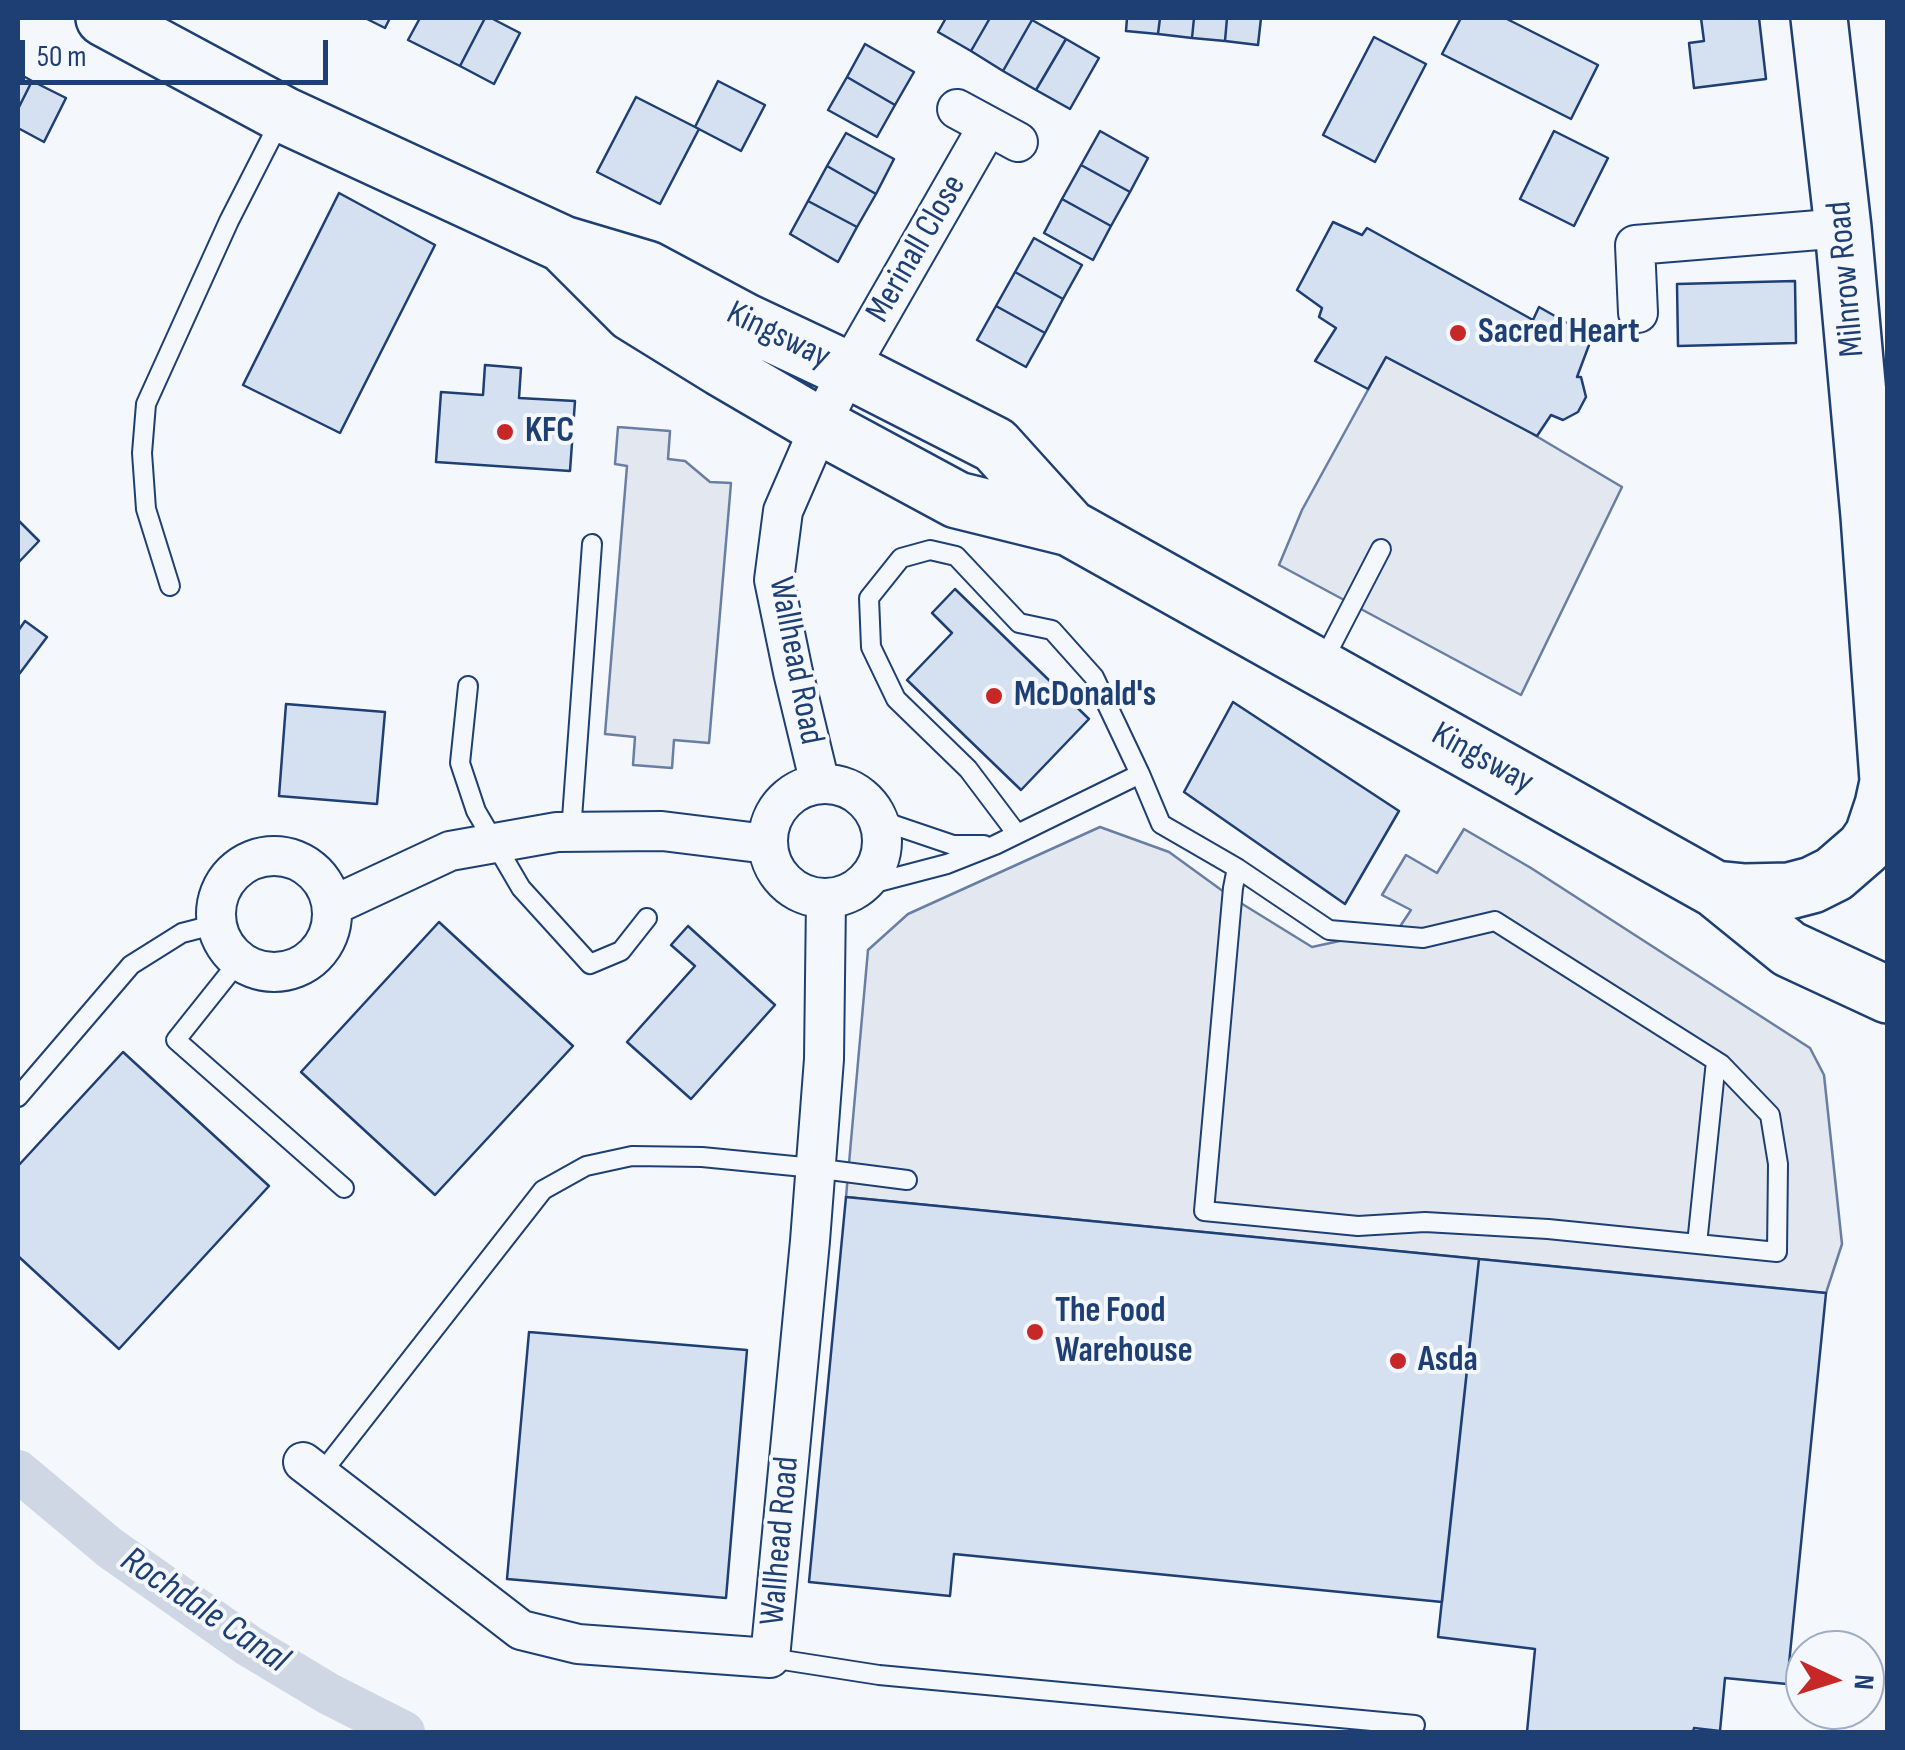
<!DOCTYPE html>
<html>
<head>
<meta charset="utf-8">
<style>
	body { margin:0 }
	#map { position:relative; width:1905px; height:1750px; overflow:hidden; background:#f4f7fb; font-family:"Sofia Sans Condensed",sans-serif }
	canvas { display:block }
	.frame { position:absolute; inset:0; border:20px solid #1d3f73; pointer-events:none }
	.north { position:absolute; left:1785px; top:1630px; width:100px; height:100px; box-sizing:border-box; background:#f4f7fb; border:2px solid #9eadc5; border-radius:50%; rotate:94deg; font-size:28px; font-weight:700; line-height:40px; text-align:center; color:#1d3f73 }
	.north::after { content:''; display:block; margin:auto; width:35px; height:45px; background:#c62828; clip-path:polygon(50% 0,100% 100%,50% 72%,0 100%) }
	.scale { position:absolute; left:20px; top:40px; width:308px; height:45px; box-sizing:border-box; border:5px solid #1d3f73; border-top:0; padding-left:12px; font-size:30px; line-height:35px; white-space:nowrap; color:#1d3f73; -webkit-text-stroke:8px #f4f7fb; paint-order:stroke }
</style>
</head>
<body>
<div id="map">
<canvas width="1905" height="1750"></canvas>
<div class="frame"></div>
<div class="north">N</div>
<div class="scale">50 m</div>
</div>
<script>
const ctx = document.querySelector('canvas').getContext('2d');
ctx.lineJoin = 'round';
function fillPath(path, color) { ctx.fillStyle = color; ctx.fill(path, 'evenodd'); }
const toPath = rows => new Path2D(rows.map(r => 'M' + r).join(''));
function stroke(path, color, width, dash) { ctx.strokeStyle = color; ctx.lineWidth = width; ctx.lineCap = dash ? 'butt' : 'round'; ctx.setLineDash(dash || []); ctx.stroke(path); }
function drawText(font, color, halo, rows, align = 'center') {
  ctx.font = font + ' "Sofia Sans Condensed",sans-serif'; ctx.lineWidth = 8; ctx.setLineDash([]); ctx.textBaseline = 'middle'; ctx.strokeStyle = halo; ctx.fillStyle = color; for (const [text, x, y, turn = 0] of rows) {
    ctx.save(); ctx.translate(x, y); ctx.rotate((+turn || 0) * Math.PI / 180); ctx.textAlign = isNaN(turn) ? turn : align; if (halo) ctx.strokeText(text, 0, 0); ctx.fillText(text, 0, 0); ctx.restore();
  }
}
const parking = toPath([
	[1386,357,1526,430,1622,487,1521,695,1279,565,1302,510,1386,357],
	[618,427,670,431,668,459,685,461,710,482,731,483,709,743,674,740,672,768,633,765,635,737,605,734,627,466,615,464,618,427],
	[1100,827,1169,852,1231,897,1312,947,1399,928,1411,910,1382,895,1406,855,1437,873,1464,829,1531,868,1810,1048,1824,1075,1842,1244,1826,1293,846,1197,868,950,908,914,1100,827]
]);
const canal = toPath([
	[18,1471,110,1548,249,1646,329,1694,404,1732]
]);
const building = toPath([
	[365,18,390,18,385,28,365,18],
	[420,18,485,18,460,66,408,40,420,18],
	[485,18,491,18,520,33,494,84,460,66,485,18],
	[946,18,990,18,971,51,938,32,946,18],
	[990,18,1029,18,1032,20,1003,71,971,51,990,18],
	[1127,18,1160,18,1158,34,1126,31,1127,18],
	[1160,18,1194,18,1192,38,1158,34,1160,18],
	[1194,18,1227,18,1225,41,1192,38,1194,18],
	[1227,18,1261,18,1258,45,1225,41,1227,18],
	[1461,18,1505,18,1598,65,1571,119,1442,54,1461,18],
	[1701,18,1759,18,1766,79,1694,88,1689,43,1704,41,1701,18],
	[1032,20,1066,39,1036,90,1003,71,1032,20],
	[1374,37,1426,64,1375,162,1323,135,1374,37],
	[1066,39,1099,58,1070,109,1036,90,1066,39],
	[865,44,914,72,895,105,847,77,865,44],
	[18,73,32,81,18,109,18,73],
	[847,77,895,105,877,137,828,110,847,77],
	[32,81,66,98,44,142,18,128,18,109,32,81],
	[718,81,765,105,741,151,695,127,718,81],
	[636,97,699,129,660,204,597,172,636,97],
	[1100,131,1148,158,1130,192,1081,165,1100,131],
	[1554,131,1608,158,1574,226,1520,199,1554,131],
	[846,133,894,159,876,194,827,166,846,133],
	[1081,165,1130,192,1111,226,1062,199,1081,165],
	[827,166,876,194,857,227,808,201,827,166],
	[339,193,435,245,340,433,243,385,339,193],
	[1062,199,1111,226,1093,260,1044,233,1062,199],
	[808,201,857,227,838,262,790,234,808,201],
	[1333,222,1362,235,1367,228,1533,320,1539,307,1592,337,1577,377,1581,377,1586,397,1578,412,1563,420,1551,415,1537,436,1386,357,1368,389,1315,361,1336,328,1319,317,1322,308,1297,290,1333,222],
	[1034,238,1082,265,1063,299,1015,272,1034,238],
	[1015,272,1063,299,1045,333,996,306,1015,272],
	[1795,281,1796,343,1678,346,1677,284,1795,281],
	[996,306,1045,333,1026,367,977,340,996,306],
	[485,365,521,368,519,398,575,401,570,471,436,462,441,392,483,395,485,365],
	[18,520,39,541,18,563,18,520],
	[955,589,1089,719,1021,790,907,680,952,633,932,613,955,589],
	[25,621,47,637,20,673,18,672,18,631,25,621],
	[1233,702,1399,811,1345,904,1184,792,1233,702],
	[286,704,385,712,377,804,279,796,286,704],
	[439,922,573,1046,435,1195,301,1072,439,922],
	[688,926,775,1005,691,1099,627,1042,695,966,671,945,688,926],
	[123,1052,269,1186,119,1349,18,1256,18,1166,123,1052],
	[846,1197,1479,1259,1442,1602,954,1554,950,1596,809,1582,846,1197],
	[1479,1259,1826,1293,1787,1684,1725,1678,1720,1731,1694,1728,1693,1732,1527,1732,1535,1649,1438,1637,1479,1259],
	[529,1332,747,1350,726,1598,507,1579,529,1332]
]);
const lane = toPath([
	[170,586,146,509,142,453,146,404,229,221,281,119],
	[1322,663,1381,549],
	[468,686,460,763,476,811,521,888,590,964,621,951,647,918],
	[871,808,894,825,953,845,984,845],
	[571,832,592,544],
	[1017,834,968,769,896,699,871,647,869,598,901,558,930,550,956,556,1019,623,1052,630,1094,677,1140,774],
	[859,887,947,864,995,845,1140,774,1161,824,1237,868,1329,930,1423,938,1495,921,1721,1064,1770,1115,1778,1164,1777,1252,1548,1229,1425,1222,1358,1226,1204,1211,1233,888,1237,868],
	[239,961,176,1040,344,1188],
	[18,1097,131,965,182,933,217,924],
	[1697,1244,1716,1061],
	[320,1475,543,1190,586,1166,632,1156,702,1157,814,1168,907,1180],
	[770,1658,879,1675,1415,1725]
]);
const street = toPath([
	[957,109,1018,142],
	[1638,313,1635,245,1843,228],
	'768 841a57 57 0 1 1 114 0a57 57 0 1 1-114 0Z',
	[820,784,793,672,774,580,783,511,820,426,848,370,988,126],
	'216 914a58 58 0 1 1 116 0a58 58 0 1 1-116 0Z',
	[332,906,450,851,557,832,662,831,767,844],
	[303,1462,521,1630,578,1644,770,1658,810,1241,824,1059,826,899]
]);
const primary = toPath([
	[104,18,284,115,563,244,647,269,746,322,848,370,995,445,1070,528],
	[1819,18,1843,228,1869,516,1888,780],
	[563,244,632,313,721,368,820,426,957,500,1070,528,1715,889,1789,949,1888,995],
	[1715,889,1745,892,1789,891,1812,885,1834,874,1864,848,1873,835,1883,805,1888,782]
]);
const markers = [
	[1458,333,10,"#c62828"],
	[505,432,10,"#c62828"],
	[994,696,10,"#c62828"],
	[1035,1332,10,"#c62828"],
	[1398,1361,10,"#c62828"]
];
const streetNames = [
	["Merinall Close",917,249,-60],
	["Milnrow Road",1847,279,-95],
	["Kingsway",778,336,26],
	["Wallhead Road",795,661,79],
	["Kingsway",1482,759,29],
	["Wallhead Road",781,1541,-85]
];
const poiNames = [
	["Sacred Heart",1478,333],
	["KFC",525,432],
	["McDonald's",1014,696],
	["The Food",1055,1312],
	["Warehouse",1055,1352],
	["Asda",1418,1361]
];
const waterNames = [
	["Rochdale Canal",204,1611,34]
];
fillPath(parking, '#e3e8f0');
stroke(parking, '#687fa3', 2.5);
stroke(canal, '#cfd7e4', 42);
fillPath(building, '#d5e0f0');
stroke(building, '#1d3f73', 2.5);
stroke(lane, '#1d3f73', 22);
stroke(street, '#1d3f73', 42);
stroke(primary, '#1d3f73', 60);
stroke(lane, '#f4f7fb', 18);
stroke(street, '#f4f7fb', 38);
stroke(primary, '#f4f7fb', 55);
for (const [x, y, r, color] of markers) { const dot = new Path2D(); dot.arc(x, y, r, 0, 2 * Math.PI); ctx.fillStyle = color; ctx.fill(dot); stroke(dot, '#f4f7fb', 4); }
drawText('35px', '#1d3f73', '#f4f7fb', streetNames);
drawText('bold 35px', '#1d3f73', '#f4f7fb', poiNames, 'left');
drawText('italic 38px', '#1d3f73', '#f4f7fb', waterNames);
</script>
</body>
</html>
